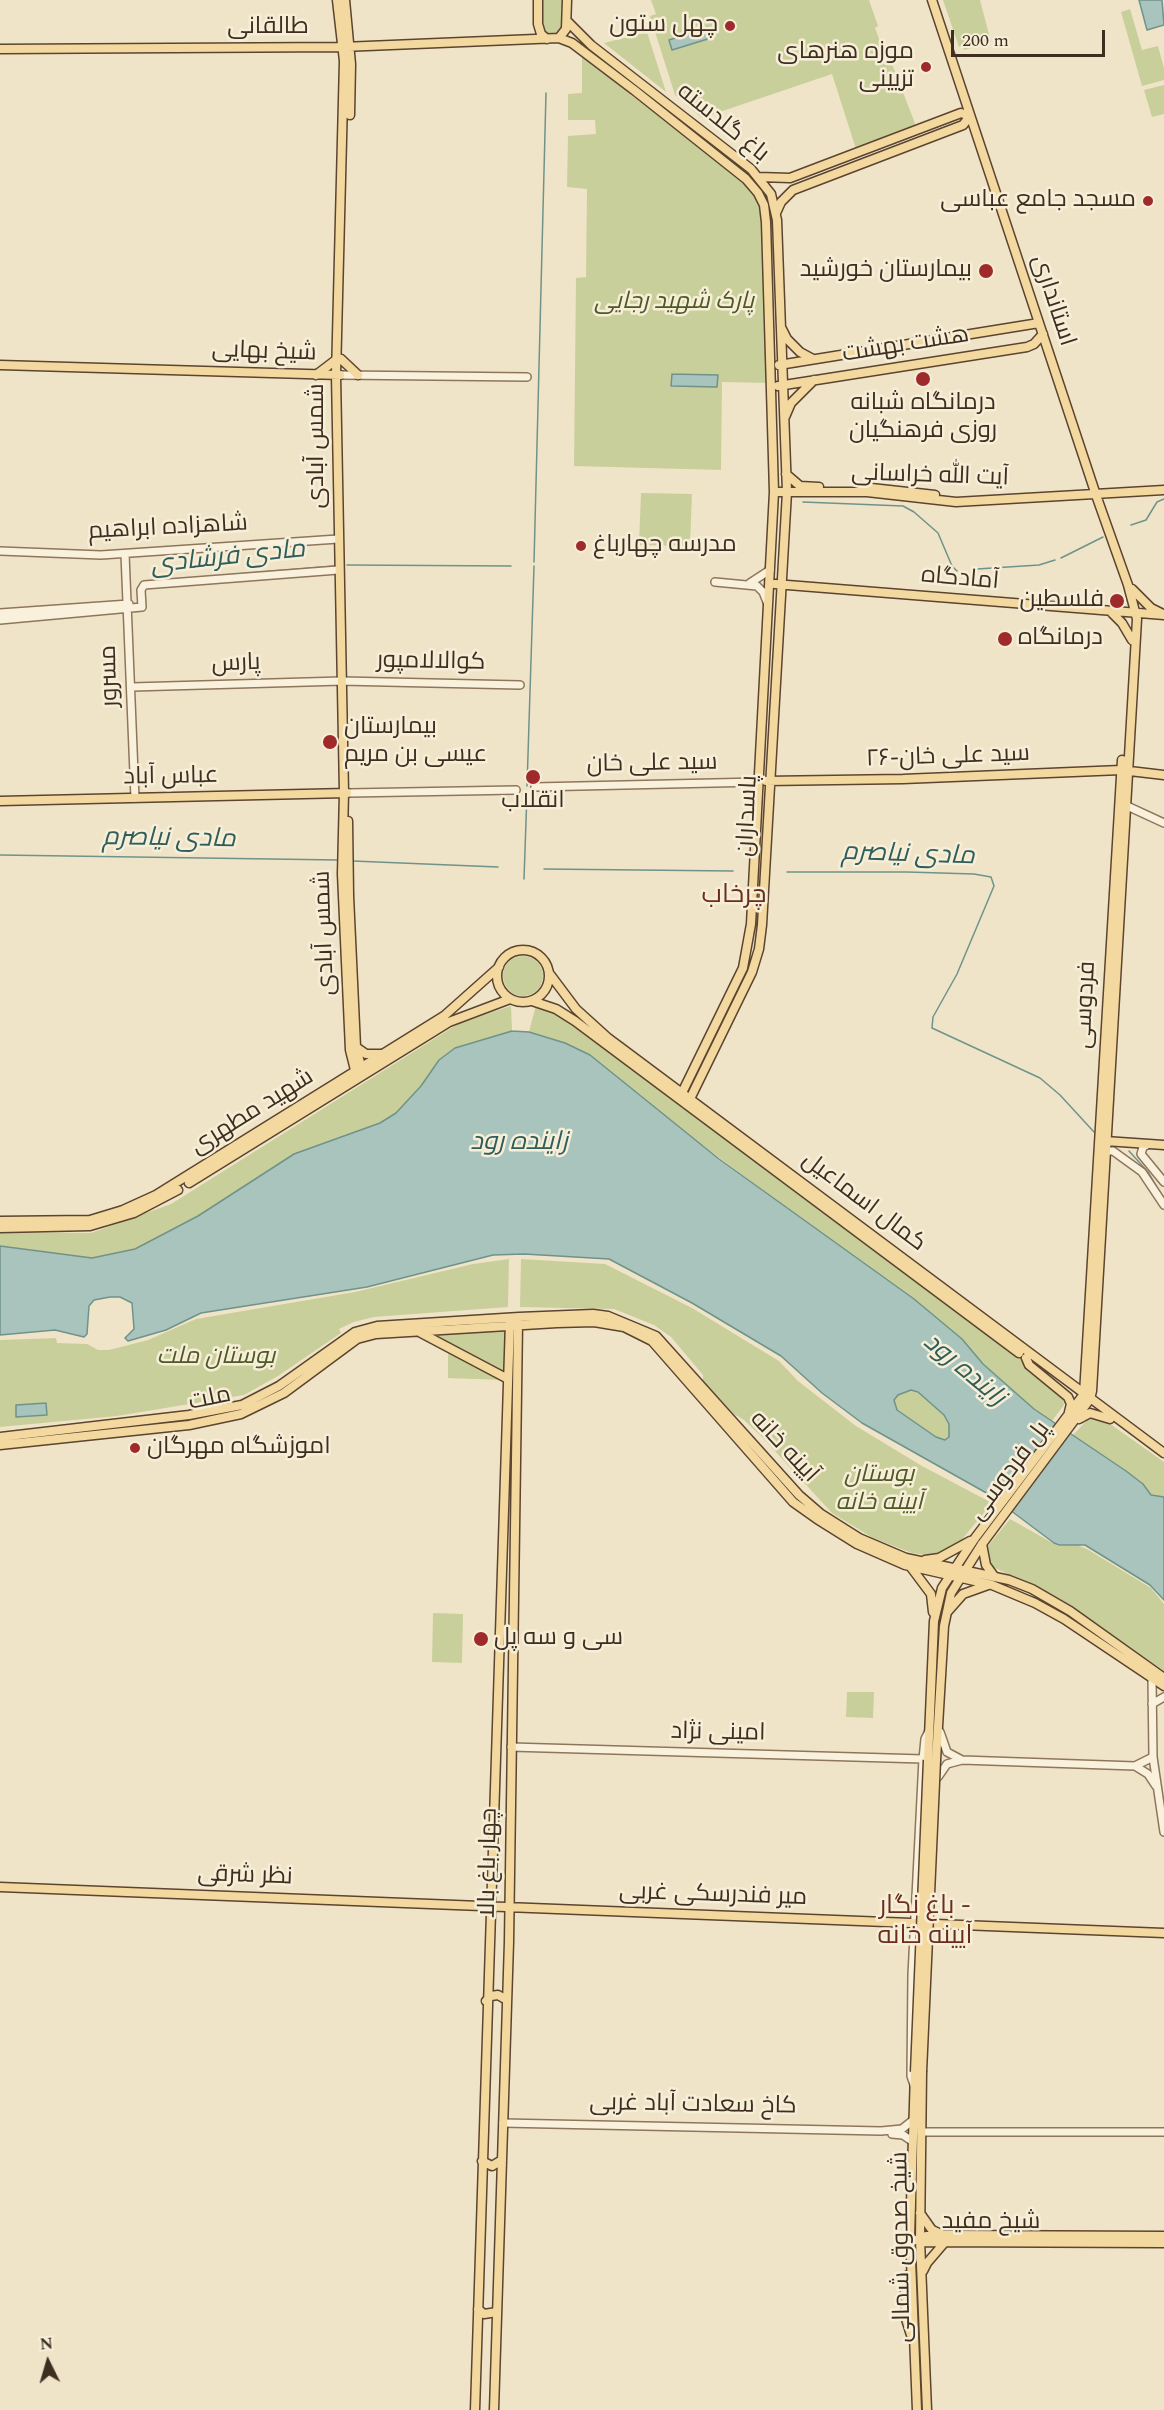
<!DOCTYPE html>
<html>
<head>
<meta charset="utf-8">
<style>
	body { margin:0 }
	#map { position:relative; width:1164px; height:2410px; overflow:hidden; background:#f0e4c8; font-family:Spectral,serif }
	canvas { display:block }
	.north { position:absolute; left:18px; top:2332px; width:60px; height:60px; -webkit-text-stroke:4px #f7eed8; paint-order:stroke; rotate:355deg; font-size:16px; font-weight:700; line-height:24px; text-align:center; color:#3d2e20 }
	.north::after { content:''; display:block; margin:auto; width:21px; height:27px; background:#3d2e20; clip-path:polygon(50% 0,100% 100%,50% 72%,0 100%) }
	.scale { position:absolute; left:951px; top:30px; width:154px; height:27px; box-sizing:border-box; border:3px solid #3d2e20; border-top:0; padding-left:8px; font-size:18px; line-height:21px; white-space:nowrap; color:#3d2e20; -webkit-text-stroke:4px #f7eed8; paint-order:stroke }
</style>
</head>
<body>
<div id="map">
<canvas width="1164" height="2410"></canvas>
<div class="north">N</div>
<div class="scale">200 m</div>
</div>
<script>
const ctx = document.querySelector('canvas').getContext('2d');
ctx.lineJoin = 'round';
function fillPath(path, color) { ctx.fillStyle = color; ctx.fill(path, 'evenodd'); }
const toPath = rows => new Path2D(rows.map(r => 'M' + r).join(''));
function stroke(path, color, width, dash) { ctx.strokeStyle = color; ctx.lineWidth = width; ctx.lineCap = dash ? 'butt' : 'round'; ctx.setLineDash(dash || []); ctx.stroke(path); }
function drawText(font, color, halo, rows, align = 'center') {
  ctx.font = font + ' Spectral,Cairo,serif'; ctx.lineWidth = 5; ctx.setLineDash([]); ctx.textBaseline = 'middle'; ctx.strokeStyle = halo; ctx.fillStyle = color; for (const [text, x, y, turn = 0] of rows) {
    ctx.save(); ctx.translate(x, y); ctx.rotate((+turn || 0) * Math.PI / 180); ctx.textAlign = isNaN(turn) ? turn : align; if (halo) ctx.strokeText(text, 0, 0); ctx.fillText(text, 0, 0); ctx.restore();
  }
}
const green = toPath([
	[541,0,563,0,562,29,555,34,548,34,542,28],
	[651,0,869,0,878,26,875,28,884,52,887,51,916,126,856,149,832,74,702,118,675,95,650,16,656,14],
	[943,0,980,0,991,42,964,50,963,46,959,47],
	[1130,9,1142,50,1158,46,1164,68,1164,80,1142,86,1121,12],
	[647,32,666,92,604,43],
	[582,57,736,176,752,193,761,209,769,383,722,382,721,470,574,466,576,278,586,277,587,189,567,187,568,136,596,134,595,120,568,120,568,94,582,93],
	[1164,85,1164,114,1152,117,1144,90],
	[641,493,692,494,690,546,639,545],
	'503 976a20 20 0 1 1 40 0a20 20 0 1 1-40 0Z',
	[536,1005,566,1017,1025,1359,1062,1394,1064,1405,1052,1421,1034,1409,983,1364,962,1339,857,1260,565,1043,529,1032],
	[511,1006,512,1031,455,1048,439,1060,421,1086,396,1113,380,1123,294,1154,198,1216,135,1249,92,1258,0,1246,0,1232,91,1233,171,1204,461,1022],
	[509,1259,508,1307,374,1317,354,1322,339,1329,341,1333,278,1376,244,1395,117,1416,0,1427,0,1340,56,1338,57,1343,87,1344,98,1350,109,1350,148,1340,196,1319,355,1292,473,1264],
	[521,1259,605,1264,692,1308,779,1361,798,1381,856,1426,922,1466,992,1503,959,1543,942,1553,924,1555,912,1553,873,1538,832,1513,762,1437,744,1420,734,1414,703,1381,703,1375,671,1337,654,1325,614,1309,520,1307],
	[507,1330,506,1374,429,1335],
	[448,1353,503,1380,448,1378],
	[911,1390,918,1392,944,1415,949,1424,949,1437,945,1440,936,1437,897,1410,894,1400,898,1395],
	[1090,1417,1106,1421,1164,1462,1164,1497,1151,1495,1143,1484,1073,1435],
	[1010,1519,1058,1546,1077,1545,1087,1549,1151,1588,1164,1604,1164,1671,1060,1599,993,1567,986,1554,987,1547],
	[433,1613,463,1614,462,1663,432,1662],
	[847,1692,874,1692,873,1718,846,1717]
]);
const water = toPath([
	[1139,0,1162,0,1164,25,1147,30,1139,0],
	[708,27,711,38,672,50,669,40,708,27],
	[672,374,718,375,717,387,671,386,672,374],
	[512,1031,529,1032,565,1043,590,1055,719,1159,914,1299,962,1339,983,1364,1034,1409,1126,1471,1143,1484,1151,1495,1164,1497,1164,1600,1150,1585,1085,1545,1059,1545,1054,1543,990,1495,862,1423,822,1393,781,1356,692,1303,609,1259,524,1254,493,1255,367,1287,201,1313,166,1330,128,1341,125,1338,134,1329,132,1303,120,1297,110,1297,94,1300,89,1306,87,1334,84,1337,55,1330,0,1335,0,1246,92,1258,135,1249,198,1216,294,1154,380,1123,396,1113,421,1086,439,1060,455,1048,512,1031],
	[911,1390,918,1392,944,1415,949,1424,949,1437,945,1440,936,1437,897,1410,894,1400,898,1395,911,1390],
	[46,1403,47,1415,16,1417,16,1405,46,1403]
]);
const stream = toPath([
	[803,502,903,506,914,512,938,533,952,566,957,571],
	[1131,525,1146,520,1157,502,1164,499],
	[1061,558,1103,537],
	[534,562,546,93],
	[347,565,511,566],
	[977,569,1039,565,1055,560],
	[226,575,335,566],
	[527,786,534,566],
	[0,855,338,860],
	[353,861,498,867],
	[544,869,733,871],
	[787,872,907,872,974,874,991,877,994,886,957,974,933,1017,932,1028,1040,1078,1060,1095,1094,1132],
	[524,879,527,793],
	[1129,1151,1148,1172,1164,1199]
]);
const minor = toPath([
	[341,375,527,377],
	[0,551,101,555,338,539],
	[125,554,135,798],
	[715,582,757,586,763,592,767,602],
	[750,583,770,570],
	[0,613,129,604],
	[0,620,142,607,141,590,144,585,338,570],
	[132,687,342,681,520,685],
	[535,787,758,782],
	[349,793,516,790],
	[1125,805,1164,823],
	[1149,1144,1143,1147,1141,1154,1164,1182],
	[1108,1151,1113,1151,1142,1172,1164,1205],
	[1152,1679,1153,1757,1164,1832],
	[1152,1704,1164,1697],
	[940,1732,947,1752,962,1760],
	[511,1747,923,1759],
	[1135,1766,1148,1774,1156,1786],
	[938,1777,947,1764,962,1760,1135,1766,1153,1757],
	[914,2085,911,2076,912,1975,923,1759,925,1739,929,1731],
	[503,2123,881,2131,902,2129,912,2121],
	[921,2132,1164,2132],
	[892,2134,903,2135,912,2141]
]);
const major = toPath([
	[337,0,344,61,336,375,344,793,342,874,350,1050,357,1078],
	[345,0,351,64,350,115],
	[538,0,538,24,541,34,547,39],
	[932,0,1096,495,1128,585,1137,619,1092,1391,1090,1399,982,1544,951,1593,944,1626,936,1760],
	[567,21,591,45,751,169,771,194,777,220,787,492,762,925,759,949,752,972,687,1105],
	[559,38,566,29,567,0],
	[0,49,343,47,559,38,572,43,634,90,746,179,758,193,764,205,766,222,774,492,751,924,743,968,679,1099],
	[759,177,790,178,961,113,970,116,963,125,793,190,781,202,776,213],
	[782,329,787,339,800,352,813,359],
	[341,359,358,375],
	[0,365,340,375],
	[779,365,1039,323],
	[316,375,337,359],
	[778,386,1027,347,1034,344,1043,334],
	[785,417,791,403,814,380],
	[786,474,800,486,819,487],
	[862,487,935,495],
	[774,492,867,492,956,502,1164,490],
	[775,584,1164,615],
	[1132,589,1151,608,1161,613],
	[1110,611,1122,623,1132,640],
	[766,781,903,779,1121,770,1164,775],
	[0,801,347,793],
	[348,821,349,896,356,1047,363,1074],
	'497 976a26 26 0 1 1 52 0a26 26 0 1 1-52 0Z',
	[549,973,576,1009,608,1038,1164,1453],
	[532,1001,556,1009,575,1021,1019,1353],
	[356,1047,366,1054,381,1054],
	[1105,1141,1164,1145],
	[189,1183,449,1022,510,999],
	[0,1221,90,1220,123,1210,156,1195,444,1016,499,967],
	[0,1228,90,1226,134,1213,178,1190],
	[421,1333,508,1379],
	[1026,1358,1029,1365,1068,1397,1071,1404,1069,1412],
	[1079,1419,1090,1413,1110,1419],
	[0,1437,189,1415,242,1405,279,1386,355,1332,377,1326,519,1317,593,1314,608,1316,656,1336,799,1495,821,1514,859,1538,906,1558,1009,1580,1032,1589,1070,1611,1164,1678],
	[0,1445,189,1425,241,1414,284,1393,357,1339,376,1334,557,1323,594,1322,624,1327,652,1341,793,1502,817,1519,857,1544,905,1565,992,1585,1035,1603,1064,1619,1164,1686],
	[982,1544,986,1565,994,1576],
	[925,1560,939,1558,970,1541],
	[910,1566,931,1594,933,1612],
	[948,1611,963,1594,988,1585],
	[928,1760,934,1621,942,1588,975,1538,1084,1394,1122,760],
	[0,1887,1164,1933],
	[486,2001,491,1996,498,1995,507,2000],
	[915,2072,910,2236,917,2410],
	[922,2072,920,2240,927,2410],
	[482,2161,492,2166,502,2160],
	[920,2213,932,2230,941,2234],
	[916,2240,924,2242,1164,2243],
	[920,2240,926,2236,945,2235,1164,2236],
	[923,2271,927,2263,945,2242],
	[908,2275,905,2291,906,2319,911,2335],
	[478,2309,484,2314,497,2312],
	[475,2410,510,1322],
	[494,2410,509,1942,518,1323]
]);
const majorBridge = toPath([
	[915,2072,928,1760],
	[922,2072,936,1760]
]);
const markers = [
	[730,26,6,"#9e2a2b"],
	[926,67,6,"#9e2a2b"],
	[1148,201,6,"#9e2a2b"],
	[986,271,8,"#9e2a2b"],
	[923,379,8,"#9e2a2b"],
	[581,546,6,"#9e2a2b"],
	[1117,601,8,"#9e2a2b"],
	[1005,639,8,"#9e2a2b"],
	[330,742,8,"#9e2a2b"],
	[533,777,8,"#9e2a2b"],
	[135,1448,6,"#9e2a2b"],
	[481,1639,8,"#9e2a2b"]
];
const poiNames = [
	["چهل ستون",718,26],
	["موزه هنرهای",914,53],
	["تزیینی",914,81],
	["مسجد جامع عباسی",1136,201],
	["بیمارستان خورشید",972,271],
	["درمانگاه شبانه",923,404,"center"],
	["روزی فرهنگیان",923,432,"center"],
	["مدرسه چهارباغ",593,546,"left"],
	["فلسطین",1104,601],
	["درمانگاه",1018,639,"left"],
	["بیمارستان",344,728,"left"],
	["عیسی بن مریم",344,756,"left"],
	["انقلاب",533,802,"center"],
	["اموزشگاه مهرگان",147,1448,"left"],
	["سی و سه پل",494,1639,"left"]
];
const streetNames = [
	["طالقانی",268,28],
	["باغ گلدسته",722,124,39],
	["استانداری",1052,301,72],
	["هشت بهشت",906,346,-9],
	["شیخ بهایی",264,353,2],
	["شمس آبادی",318,446,-90],
	["آیت الله خراسانی",930,477,2],
	["شاهزاده ابراهیم",168,529,-3],
	["آمادگاه",960,580,5],
	["کوالالامپور",431,663,1],
	["پارس",236,665,-2],
	["مسرور",111,676,-92],
	["۲۶-سید علی خان",948,758,-2],
	["سید علی خان",652,765,-1],
	["عباس آباد",171,778,-1],
	["پاسداران",749,816,-87],
	["شمس آبادی",326,933,-92],
	["فردوسی",1087,1005,-87],
	["شهید مطهری",253,1113,-32],
	["کمال اسماعیل",863,1203,37],
	["ملت",210,1400,-12],
	["آیینه خانه",783,1448,47],
	["پل فردوسی",1011,1472,-53],
	["امینی نژاد",718,1734,1],
	["چهار باغ بالا",490,1863,-89],
	["نظر شرقی",245,1877,2],
	["میر فندرسکی غربی",713,1896,2],
	["کاخ سعادت آباد غربی",693,2106,1],
	["شیخ مفید",991,2223],
	["شیخ صدوق شمالی",903,2247,-91]
];
const parkNames = [
	["پارک شهید رجایی",674,303],
	["بوستان ملت",216,1358],
	["بوستان",879,1476],
	["آیینه خانه",879,1504]
];
const waterNames = [
	["مادی فرشادی",228,559,-6],
	["مادی نیاصرم",169,840,1],
	["مادی نیاصرم",908,856,2],
	["زاینده رود",519,1144],
	["زاینده رود",963,1371,40]
];
const neighbourhoodNames = [
	["چرخاب",734,897],
	["باغ نگار -",925,1908],
	["آیینه خانه",925,1938]
];
fillPath(green, '#c9cf9b');
fillPath(water, '#a9c4bc');
stroke(water, '#6f938a', 1.5);
stroke(stream, '#6f938a', 1.5);
stroke(minor, '#8d765c', 10);
stroke(major, '#5b4430', 11);
stroke(minor, '#faf1dc', 7);
stroke(major, '#f3d9a0', 8);
stroke(majorBridge, '#5b4430', 11, []);
stroke(majorBridge, '#f3d9a0', 8);
for (const [x, y, r, color] of markers) { const dot = new Path2D(); dot.arc(x, y, r, 0, 2 * Math.PI); ctx.fillStyle = color; ctx.fill(dot); stroke(dot, '#f7eed8', 2); }
drawText('24px', '#3d2e20', '#f7eed8', poiNames, 'right');
drawText('24px', '#3d2e20', '#f7eed8', streetNames);
drawText('italic 24px', '#4d5a26', '#f7eed8', parkNames);
drawText('italic 26px', '#2f5d5a', '#f7eed8', waterNames);
drawText('26px', '#6b2e1e', '#f7eed8', neighbourhoodNames);
</script>
</body>
</html>
